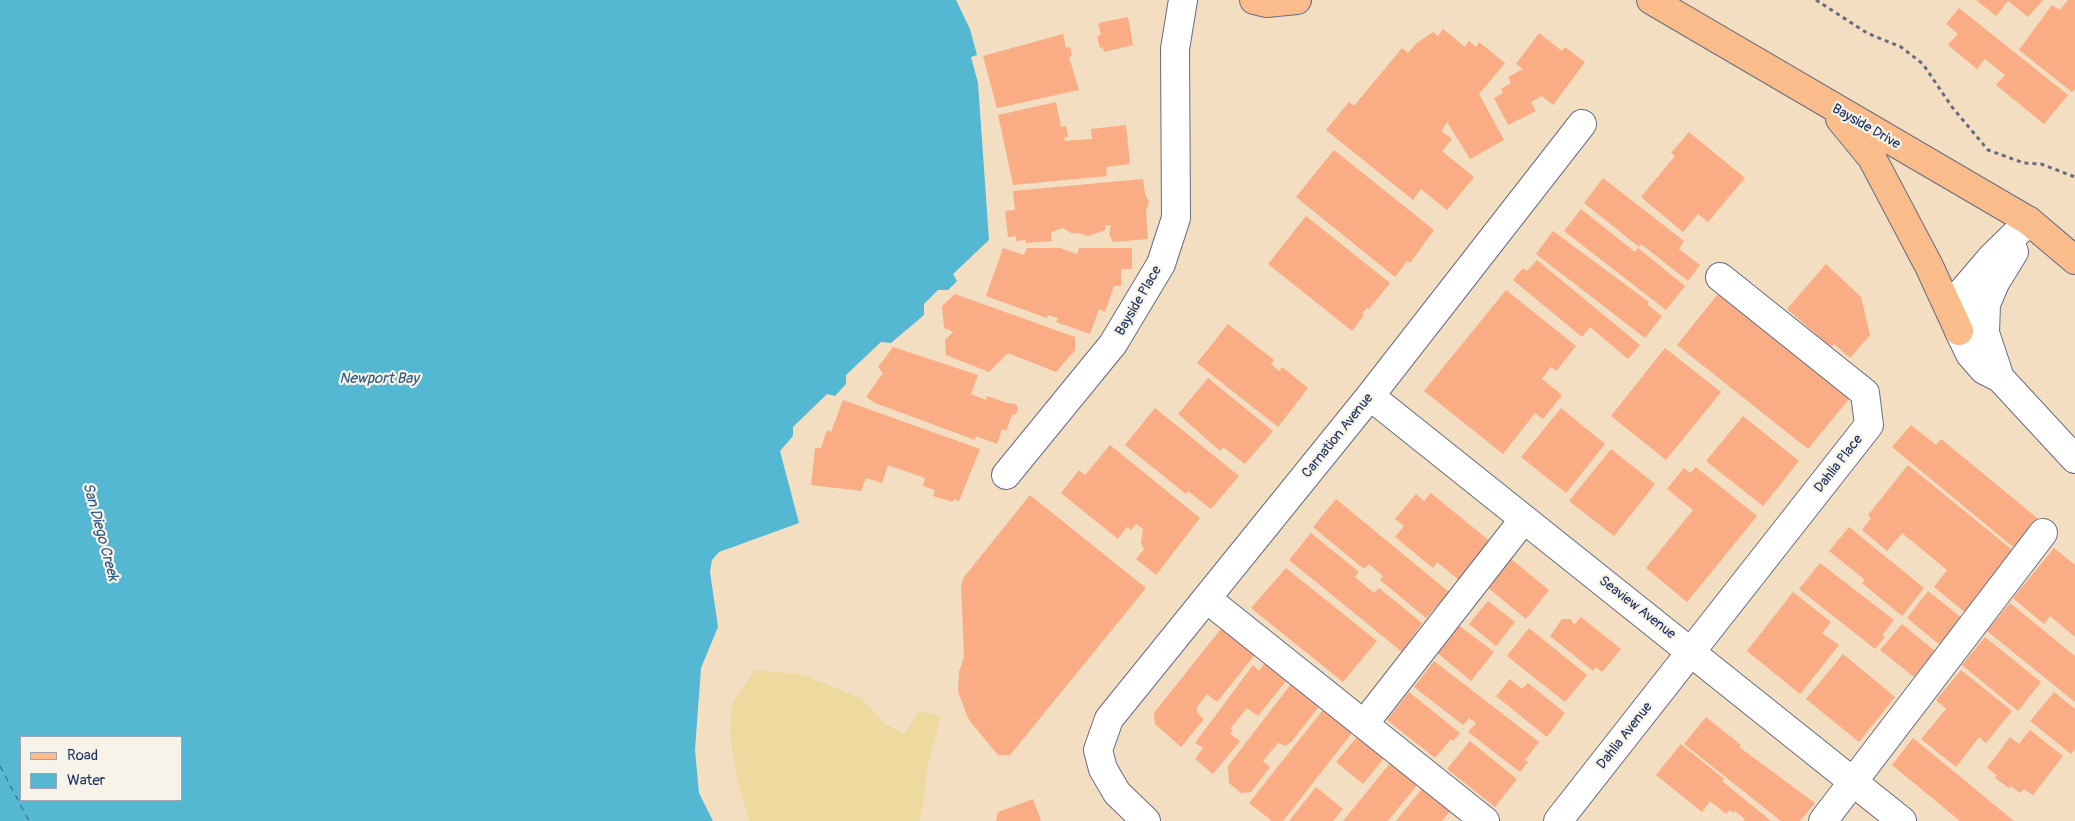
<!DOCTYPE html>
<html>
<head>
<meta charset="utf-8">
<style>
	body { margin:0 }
	#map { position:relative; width:2075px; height:821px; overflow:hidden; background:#f3dec1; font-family:Pangolin,sans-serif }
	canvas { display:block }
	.legend { position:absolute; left:20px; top:736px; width:162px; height:65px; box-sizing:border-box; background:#f7f3e8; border:1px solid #9fa5b1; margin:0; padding:6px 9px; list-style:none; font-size:15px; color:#1b2f5e }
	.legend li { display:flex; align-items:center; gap:10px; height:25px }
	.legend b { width:25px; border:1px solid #9fa5b1 }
</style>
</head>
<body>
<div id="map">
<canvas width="2075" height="821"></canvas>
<ul class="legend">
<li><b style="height:6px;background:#f9bc8a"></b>Road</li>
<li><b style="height:14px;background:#54b8d2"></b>Water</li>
</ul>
</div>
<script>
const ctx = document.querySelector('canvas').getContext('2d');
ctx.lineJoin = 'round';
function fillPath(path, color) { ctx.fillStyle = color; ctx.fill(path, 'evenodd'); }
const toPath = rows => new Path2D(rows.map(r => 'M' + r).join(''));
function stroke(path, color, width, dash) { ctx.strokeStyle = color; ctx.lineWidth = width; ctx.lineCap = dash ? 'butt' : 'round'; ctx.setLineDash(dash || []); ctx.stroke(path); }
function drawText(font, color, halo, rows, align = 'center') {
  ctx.font = font + ' Pangolin,sans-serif'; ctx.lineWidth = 4.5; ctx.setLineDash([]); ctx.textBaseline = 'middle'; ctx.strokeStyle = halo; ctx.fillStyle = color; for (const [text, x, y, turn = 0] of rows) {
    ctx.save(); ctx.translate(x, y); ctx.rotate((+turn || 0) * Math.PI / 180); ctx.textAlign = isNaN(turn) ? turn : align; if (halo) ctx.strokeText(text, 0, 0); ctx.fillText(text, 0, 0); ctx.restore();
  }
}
const sand = toPath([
	[755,670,802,674,862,699,885,724,904,734,919,711,941,716,927,767,924,800,919,821,749,821,736,774,730,734,732,703]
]);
const water = toPath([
	[0,0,956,0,970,29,977,55,971,57,978,83,989,240,953,274,957,281,948,290,938,290,924,304,924,315,891,343,881,342,846,375,846,384,835,396,827,394,793,427,793,436,780,451,799,523,719,552,712,560,710,572,718,627,701,668,695,750,699,793,713,821,0,821],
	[21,737,181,737,181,800,21,800]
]);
const ferry = toPath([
	[0,766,29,821]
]);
const building = toPath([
	[1976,0,2043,0,2028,17,2008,1,1996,16],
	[2068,0,2075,0,2075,89,2072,92,2019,50,2052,5,2060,10],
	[1959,8,2068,95,2044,124,1996,85,2005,75,1985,59,1977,69,1948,45,1958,34,1946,24],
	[1128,17,1133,45,1104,52,1103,47,1100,48,1097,36,1101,35,1098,23],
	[1443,29,1465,47,1469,41,1476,47,1479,42,1505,63,1479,94,1504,140,1470,159,1447,122,1441,131,1452,139,1442,151,1474,177,1447,210,1421,189,1413,200,1326,130,1349,102,1354,106,1402,48,1408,53,1417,43,1433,32,1438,36],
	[1539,33,1562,51,1565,47,1585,62,1553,105,1542,96,1531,102,1536,111,1508,125,1494,98,1503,93,1501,89,1511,83,1508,77,1523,69,1516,64],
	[1063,34,1066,48,1070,47,1072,56,1069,57,1079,90,997,108,983,56],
	[1056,102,1061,127,1066,126,1068,137,1064,137,1065,141,1092,139,1091,129,1126,125,1130,164,1106,167,1107,176,1013,185,998,115],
	[1689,132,1745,178,1708,222,1698,214,1683,232,1641,197,1675,156,1671,153],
	[1334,150,1434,230,1410,263,1407,261,1395,277,1296,197],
	[1603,178,1684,241,1679,249,1700,265,1688,281,1641,244,1639,247,1584,203],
	[1143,179,1145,194,1149,202,1146,211,1148,239,1113,242,1109,234,1111,225,1105,225,1105,230,1088,236,1079,233,1071,233,1063,228,1051,232,1052,241,1026,243,1025,240,1016,241,1016,236,1008,237,1005,211,1015,210,1013,191],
	[1581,209,1635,252,1638,248,1685,286,1666,310,1564,231],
	[1306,216,1390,283,1369,309,1367,308,1362,313,1364,315,1352,331,1268,264],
	[1553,231,1649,302,1647,304,1662,316,1645,338,1536,254],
	[1003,248,1024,255,1027,248,1060,248,1077,254,1079,248,1132,248,1132,269,1121,269,1121,286,1114,286,1105,312,1099,309,1090,334,1056,322,1058,318,1048,315,1047,318,986,296],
	[1537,260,1640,345,1628,359,1590,327,1582,337,1513,280,1523,268,1527,271],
	[1826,264,1861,297,1870,335,1850,358,1834,344,1831,347,1787,309],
	[1722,289,1853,394,1808,449,1677,345],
	[1506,290,1576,346,1556,371,1551,367,1542,379,1562,395,1543,419,1535,413,1503,454,1424,391],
	[955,294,1075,337,1075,350,1056,372,1008,353,989,372,946,355,945,340,953,332,944,328,942,306],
	[1228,324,1274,360,1271,364,1279,371,1282,367,1308,388,1278,427,1197,363],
	[893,347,978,375,971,394,986,400,987,396,1007,403,1016,404,1018,409,1016,414,1012,415,1006,431,1002,429,997,444,976,436,975,440,875,403,866,397,883,373,878,367],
	[1665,348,1721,392,1666,460,1611,416],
	[1208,378,1273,431,1245,464,1223,447,1220,451,1178,414],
	[843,400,980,449,959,501,954,499,953,502,933,496,935,490,923,486,925,478,888,465,882,483,866,478,861,491,811,485,815,448,821,448,827,430,831,432],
	[1155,408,1239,476,1211,509,1188,491,1186,494,1125,445],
	[1561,408,1605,444,1566,493,1521,457],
	[1743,416,1799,461,1763,506,1706,461],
	[1911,425,1936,445,1941,439,2042,522,2018,551,1892,447],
	[1110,445,1200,518,1156,575,1136,559,1144,549,1141,543,1143,529,1136,524,1131,530,1127,527,1118,539,1061,493,1079,470,1085,475],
	[1611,449,1655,484,1614,536,1569,501],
	[1908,465,2016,553,1967,614,1934,587,1947,570,1902,533,1887,551,1862,530,1871,518,1868,515],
	[1696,467,1757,516,1687,602,1646,568,1693,510,1667,489,1684,468,1690,473],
	[1431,493,1492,543,1460,581,1437,562,1433,568,1395,537,1404,526,1395,519,1416,494,1424,501],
	[1030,495,1146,588,1010,755,998,755,969,720,958,692,959,672,964,657,961,585,964,577],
	[1336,499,1449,592,1426,618,1380,580,1383,576,1369,564,1364,569,1313,527],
	[1849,527,1924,588,1902,616,1862,583,1865,580,1829,551],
	[1311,533,1359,572,1355,577,1374,593,1379,588,1422,623,1402,652,1289,560],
	[2054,548,2075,565,2075,637,2050,616,2044,624,2013,598],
	[1511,559,1549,590,1526,619,1487,587],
	[1820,563,1894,620,1882,635,1885,637,1875,649,1799,589],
	[1286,568,1377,641,1343,682,1251,608],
	[1928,591,1962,618,1940,645,1907,618],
	[1793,592,1831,622,1822,633,1839,645,1800,694,1747,651],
	[1488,601,1515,622,1496,646,1469,624],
	[2010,603,2075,656,2075,702,1987,631],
	[1581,617,1621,649,1602,672,1596,667,1593,671,1550,636,1562,619,1571,619,1574,625],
	[1457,624,1494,652,1471,681,1435,651],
	[1902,624,1935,651,1914,677,1880,650],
	[1224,625,1257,652,1217,702,1207,694,1197,707,1197,713,1204,719,1181,747,1155,724,1154,713],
	[1529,628,1587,675,1565,702,1507,656],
	[1985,637,2041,682,2018,711,1962,665],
	[1843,654,1895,697,1859,742,1806,699],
	[1267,660,1289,677,1258,716,1247,708,1230,729,1233,731,1230,734,1240,741,1213,774,1195,759,1203,748,1195,743,1253,665,1259,671],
	[1434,661,1539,742,1525,760,1528,762,1520,772,1468,732,1476,723,1469,718,1463,725,1414,687],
	[1961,670,2012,711,1986,743,1979,737,1956,767,1921,739,1946,709,1936,700],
	[1510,679,1522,689,1528,683,1565,713,1547,737,1496,696],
	[1291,684,1297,688,1299,686,1321,704,1292,741,1286,746,1278,743,1263,761,1270,767,1251,792,1241,793,1229,783,1228,766],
	[1409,692,1460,733,1453,741,1451,739,1435,758,1387,720],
	[2054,692,2075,709,2075,749,2071,754,2030,721],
	[1326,706,1355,729,1283,821,1272,821,1249,803],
	[1706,717,1741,745,1739,747,1815,803,1800,821,1781,821,1684,744],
	[2030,730,2063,756,2033,795,2024,789,2020,793,2011,786,2009,788,1995,778,1997,775,1987,768,2010,737,2019,744],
	[1362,731,1389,752,1363,784,1336,762],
	[1913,738,2014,821,1960,821,1892,765],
	[1470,741,1517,779,1495,807,1447,769],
	[1681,744,1724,779,1722,781,1771,821,1743,821,1745,819,1735,811,1734,813,1729,810,1726,814,1710,801,1702,812,1656,775],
	[1391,762,1418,784,1388,821,1343,821],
	[1424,786,1453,808,1442,821,1396,821],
	[1316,787,1343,809,1333,821,1289,821],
	[1033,799,1041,821,996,821,998,812]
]);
const path = toPath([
	[1816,0,1867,33,1901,47,1923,64,1952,107,1988,150,2024,163,2041,164,2075,177]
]);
const minor = toPath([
	[2029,221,1992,257,1962,292,1958,311,1959,331,1970,354,1984,370,2000,378,2075,459],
	[2000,378,1985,333,1986,304,1995,283,2014,252],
	[1370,396,1902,821],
	[1006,475,1113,344,1161,264,1176,218,1175,49,1183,0],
	[1207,599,1485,821],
	[1364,724,1524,519],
	[1146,821,1117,793,1103,769,1098,750,1109,719,1370,396,1582,124],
	[1558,821,1869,425,1865,393,1720,277],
	[1823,821,2043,533]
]);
const major = toPath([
	[1254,0,1266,3,1297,0],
	[1651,0,2029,221,2075,260],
	[1840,119,1872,158,1929,266,1959,331]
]);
const streetNames = [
	["Bayside Drive",1866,127,30],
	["Bayside Place",1139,301,-60],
	["Carnation Avenue",1338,436,-51],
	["Dahlia Place",1839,464,-52],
	["Seaview Avenue",1637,608,38],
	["Dahlia Avenue",1625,736,-52]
];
const waterNames = [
	["Newport Bay",379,379],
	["San Diego Creek",100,532,75]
];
fillPath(sand, '#eeda9e');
fillPath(water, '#54b8d2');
stroke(ferry, '#2c5881', 1, [6, 5]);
fillPath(building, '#faac85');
stroke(minor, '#676c81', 30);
stroke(major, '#676c81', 30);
stroke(path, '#676c81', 3, [4, 4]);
stroke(minor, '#fff', 28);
stroke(major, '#f9bc8a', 28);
drawText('14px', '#1b2f5e', '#f7f3e8', streetNames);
drawText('italic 15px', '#2c5881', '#f7f3e8', waterNames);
</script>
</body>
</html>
